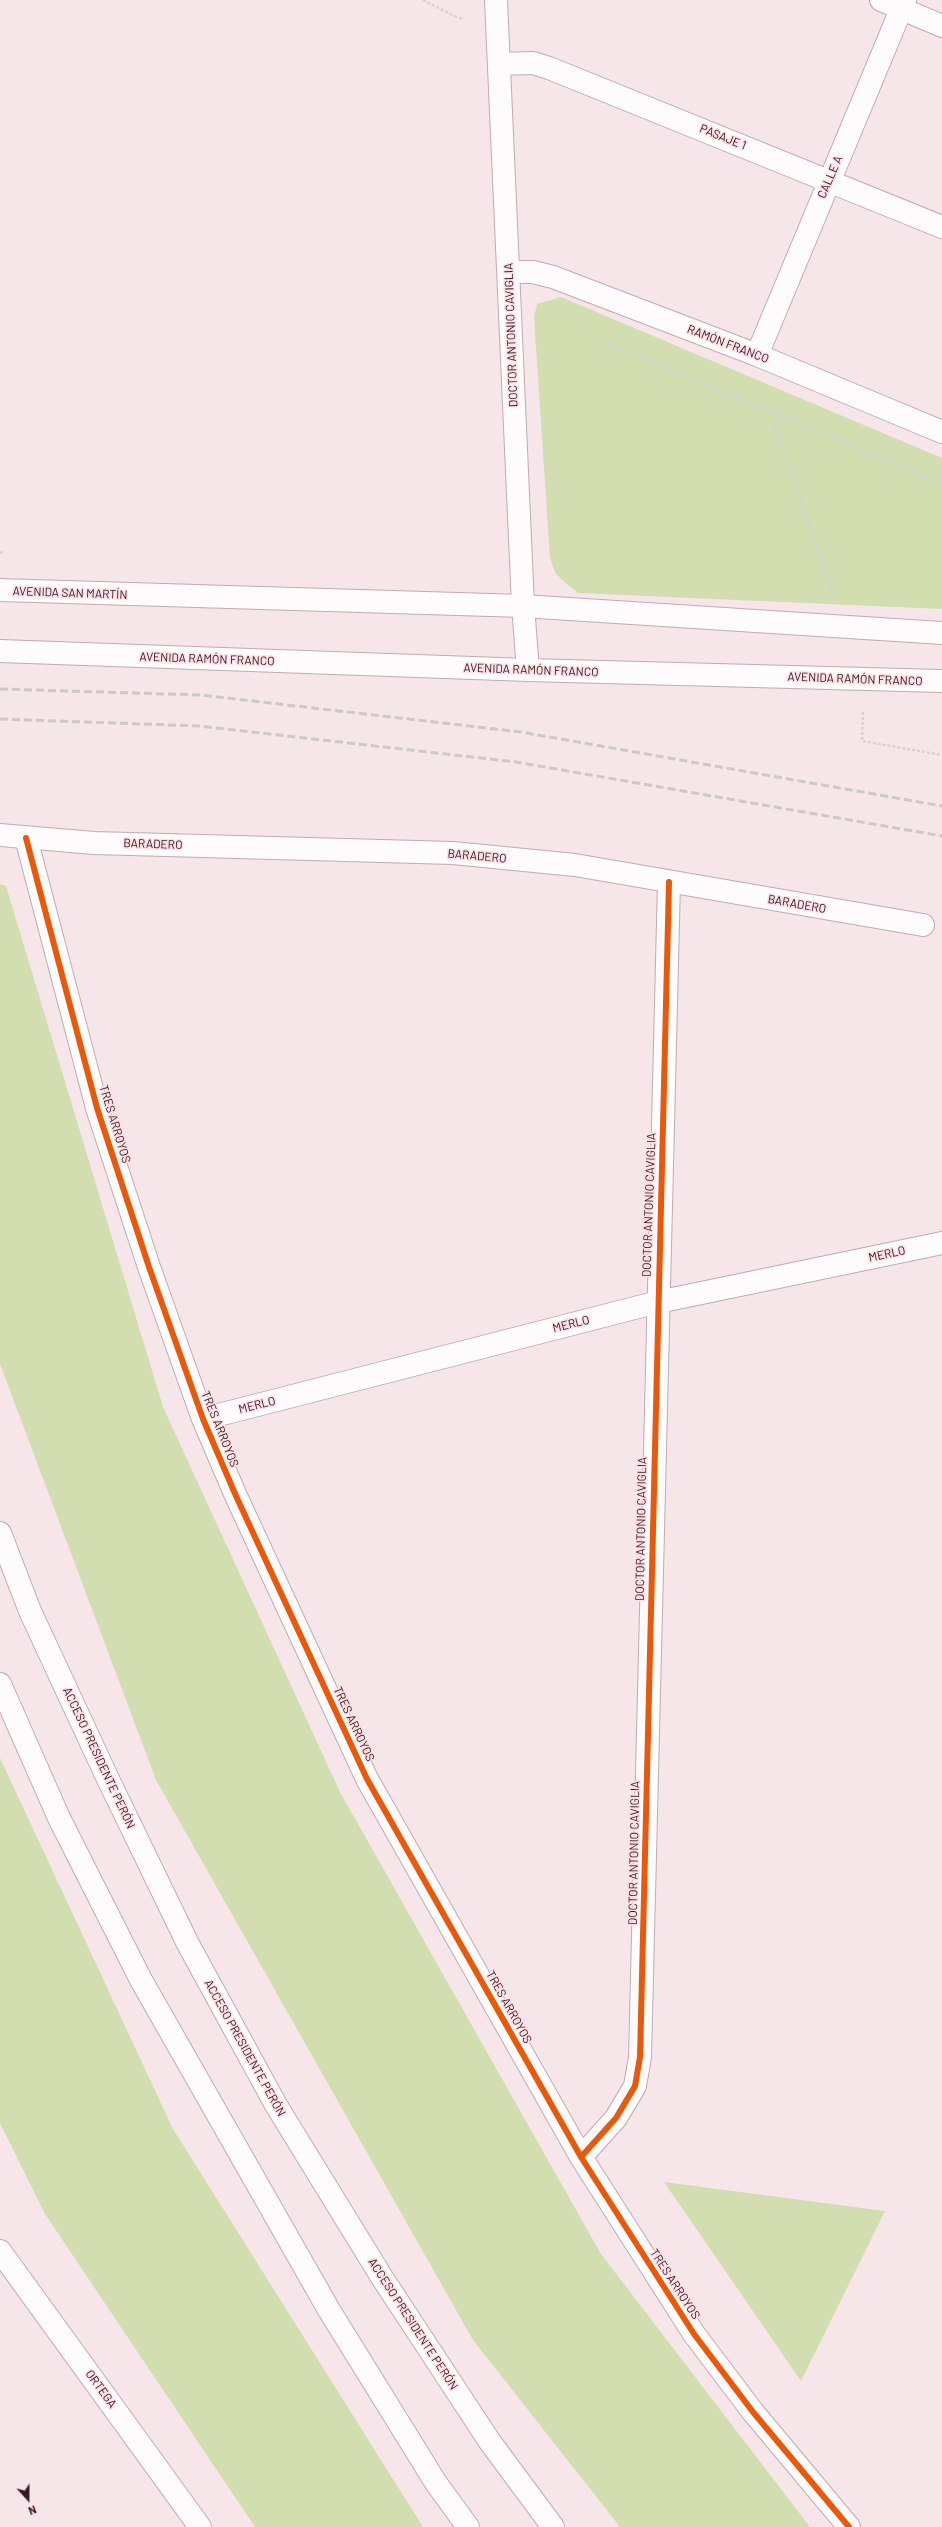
<!DOCTYPE html>
<html>
<head>
<meta charset="utf-8">
<style>
	body { margin:0 }
	#map { position:relative; width:942px; height:2527px; overflow:hidden; background:#f6e6e9; font-family:Barlow,sans-serif }
	canvas { display:block }
	.north { position:absolute; left:8px; top:2479px; width:40px; height:40px; -webkit-text-stroke:3px #fddfe4; paint-order:stroke; rotate:159deg; font-size:11px; font-weight:700; line-height:16px; text-align:center; color:#341a1f }
	.north::after { content:''; display:block; margin:auto; width:14px; height:18px; background:#341a1f; clip-path:polygon(50% 0,100% 100%,50% 72%,0 100%) }
</style>
</head>
<body>
<div id="map">
<canvas width="942" height="2527"></canvas>
<div class="north">N</div>
</div>
<script>
const ctx = document.querySelector('canvas').getContext('2d');
ctx.lineJoin = 'round';
function fillPath(path, color) { ctx.fillStyle = color; ctx.fill(path, 'evenodd'); }
const toPath = rows => new Path2D(rows.map(r => 'M' + r).join(''));
function stroke(path, color, width, dash) { ctx.strokeStyle = color; ctx.lineWidth = width; ctx.lineCap = dash ? 'butt' : 'round'; ctx.setLineDash(dash || []); ctx.stroke(path); }
function drawText(font, color, halo, rows, align = 'center') {
  ctx.font = font + ' Barlow,sans-serif'; ctx.lineWidth = 3; ctx.setLineDash([]); ctx.textBaseline = 'middle'; ctx.strokeStyle = halo; ctx.fillStyle = color; for (const [text, x, y, turn = 0] of rows) {
    ctx.save(); ctx.translate(x, y); ctx.rotate((+turn || 0) * Math.PI / 180); ctx.textAlign = isNaN(turn) ? turn : align; if (halo) ctx.strokeText(text, 0, 0); ctx.fillText(text, 0, 0); ctx.restore();
  }
}
const green = toPath([
	[561,297,942,458,942,609,578,593,567,584,556,574,550,558,534,317,537,304],
	[0,884,6,886,163,1407,340,1792,601,2254,810,2527,620,2527,473,2340,156,1780,0,1364],
	[0,1758,173,2129,423,2527,255,2527,45,2214,0,2123],
	[664,2182,885,2211,801,2381]
]);
const path = toPath([
	[423,0,458,18,464,18],
	[602,341,942,484],
	[783,401,775,427,833,593],
	[0,552,3,553],
	[863,712,862,741,942,755]
]);
const minor = toPath([
	[496,0,523,606,528,670],
	[881,0,942,26],
	[499,64,533,63,549,68,942,227],
	[509,272,533,272,553,277,757,355,942,432],
	[757,355,905,0],
	[0,835,94,843,453,853,575,865,923,925],
	[26,838,97,1108,149,1267,203,1419,236,1496,367,1779,581,2157,694,2334,753,2412,849,2527],
	[203,1419,658,1302,942,1243],
	[581,2157,616,2118,635,2086,640,2057,669,882]
]);
const tertiary = toPath([
	[0,2251,200,2527]
]);
const secondary = toPath([
	[0,590,523,606,942,633],
	[0,651,528,670,942,681]
]);
const motorway = toPath([
	[0,1533,30,1611,107,1777,188,1944,276,2105,381,2276,490,2442,553,2527],
	[0,1684,59,1818,141,1980,329,2310,436,2483,468,2527]
]);
const rail = toPath([
	[0,689,201,695,521,732,942,806],
	[0,719,199,726,516,762,942,836]
]);
const cycleway = toPath([
	[26,838,97,1108,149,1267,203,1419,236,1496,367,1779,581,2157,694,2334,753,2412,849,2527],
	[581,2157,616,2118,635,2086,640,2057,669,882]
]);
const streetNames = [
	["PASAJE 1",723,137,22],
	["CALLE A",830,177,-67],
	["DOCTOR ANTONIO CAVIGLIA",511,335,-92],
	["RAMÓN FRANCO",728,344,21],
	["AVENIDA SAN MARTÍN",70,593,2],
	["AVENIDA RAMÓN FRANCO",207,659,2],
	["AVENIDA RAMÓN FRANCO",531,670,2],
	["AVENIDA RAMÓN FRANCO",855,679,2],
	["BARADERO",153,844,2],
	["BARADERO",477,856,5],
	["BARADERO",797,904,10],
	["TRES ARROYOS",115,1124,73],
	["DOCTOR ANTONIO CAVIGLIA",649,1205,-88],
	["MERLO",887,1254,-12],
	["MERLO",571,1324,-14],
	["MERLO",257,1405,-14],
	["TRES ARROYOS",220,1429,68],
	["DOCTOR ANTONIO CAVIGLIA",641,1529,-89],
	["TRES ARROYOS",354,1724,65],
	["ACCESO PRESIDENTE PERÓN",99,1758,65],
	["DOCTOR ANTONIO CAVIGLIA",634,1853,-89],
	["TRES ARROYOS",509,2007,61],
	["ACCESO PRESIDENTE PERÓN",245,2048,61],
	["TRES ARROYOS",675,2284,57],
	["ACCESO PRESIDENTE PERÓN",413,2324,57],
	["ORTEGA",101,2389,54]
];
fillPath(green, '#d2ddb0');
stroke(minor, '#c0acb0', 24);
stroke(tertiary, '#c0acb0', 24);
stroke(secondary, '#c0acb0', 24);
stroke(motorway, '#c0acb0', 24);
stroke(path, '#d7d2d2', 2.5, [3, 2]);
stroke(minor, '#fefbfc', 22);
stroke(tertiary, '#fefbfc', 22);
stroke(secondary, '#fefbfc', 22);
stroke(motorway, '#fefbfc', 22);
stroke(rail, '#cdc8c9', 3, [8, 4]);
stroke(cycleway, '#e8590c', 6);
drawText('12px', '#341a1f', '#fddfe4', streetNames);
</script>
</body>
</html>
